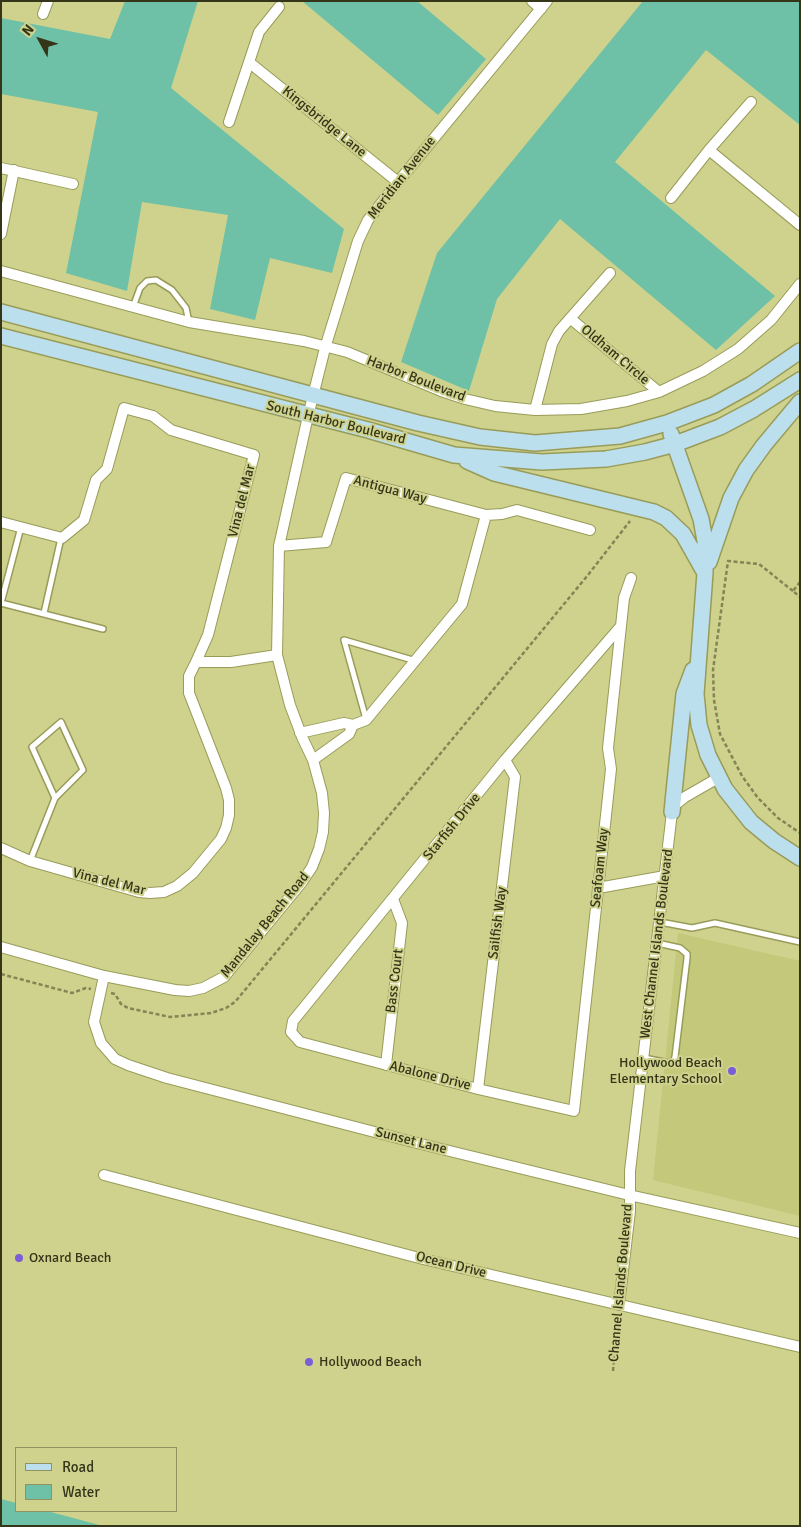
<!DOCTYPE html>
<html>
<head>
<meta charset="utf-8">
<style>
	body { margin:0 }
	#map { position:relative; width:801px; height:1527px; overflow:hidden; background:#ced28d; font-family:Signika,sans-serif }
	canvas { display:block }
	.frame { position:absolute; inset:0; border:2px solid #343519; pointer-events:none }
	.legend { position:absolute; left:15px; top:1447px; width:162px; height:65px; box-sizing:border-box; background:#ced28d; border:1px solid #90935f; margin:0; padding:6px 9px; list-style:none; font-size:15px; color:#343519 }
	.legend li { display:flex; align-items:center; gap:10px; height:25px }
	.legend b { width:25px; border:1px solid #90935f }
	.north { position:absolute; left:15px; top:15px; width:50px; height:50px; -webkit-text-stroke:4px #ced28d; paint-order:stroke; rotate:309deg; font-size:14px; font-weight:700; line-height:20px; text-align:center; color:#343519 }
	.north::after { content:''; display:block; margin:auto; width:18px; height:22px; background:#343519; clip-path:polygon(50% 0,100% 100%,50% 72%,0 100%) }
</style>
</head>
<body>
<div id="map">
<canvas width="801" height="1527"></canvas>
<div class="frame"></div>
<ul class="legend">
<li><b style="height:6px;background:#bcdfed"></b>Road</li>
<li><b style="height:14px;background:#6ec1a6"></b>Water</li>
</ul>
<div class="north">N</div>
</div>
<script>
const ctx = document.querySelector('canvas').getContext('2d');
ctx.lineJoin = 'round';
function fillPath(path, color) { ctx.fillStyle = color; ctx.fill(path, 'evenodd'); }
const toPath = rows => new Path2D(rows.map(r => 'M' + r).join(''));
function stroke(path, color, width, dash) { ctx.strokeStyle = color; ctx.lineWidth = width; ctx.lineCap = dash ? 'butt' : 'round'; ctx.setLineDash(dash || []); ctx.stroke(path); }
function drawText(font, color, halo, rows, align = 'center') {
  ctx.font = font + ' Signika,sans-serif'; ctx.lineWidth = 4; ctx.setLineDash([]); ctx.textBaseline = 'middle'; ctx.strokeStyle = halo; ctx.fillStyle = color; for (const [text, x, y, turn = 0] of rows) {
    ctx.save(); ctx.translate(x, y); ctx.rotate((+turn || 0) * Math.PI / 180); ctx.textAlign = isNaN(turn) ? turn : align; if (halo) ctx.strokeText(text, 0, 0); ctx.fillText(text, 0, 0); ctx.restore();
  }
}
const built = toPath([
	[678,933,800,961,800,1216,653,1180]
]);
const water = toPath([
	[125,1,198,1,171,88,344,229,332,273,270,258,255,320,210,309,228,215,142,202,127,291,66,273,98,112,1,94,1,18,110,39],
	[302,1,417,1,486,59,438,115],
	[643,1,800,1,800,125,706,50,615,162,775,296,716,350,560,219,497,299,469,391,401,362,437,253],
	[1,1499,16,1503,16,1511,47,1511,103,1526,1,1526]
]);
const path = toPath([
	[800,582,793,591,800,597],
	[793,591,759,564,728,561,713,670,714,700,720,734,742,776,758,798,778,818,800,833],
	[1,974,72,993,86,988,91,989],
	[111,993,115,994,121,1004,128,1008,170,1017,211,1013,226,1008,235,1002,588,575,630,521],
	[613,1371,618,1314]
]);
const lane = toPath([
	[133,307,140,288,147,281,156,280,172,290,186,308,189,322],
	[21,527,1,603,103,629],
	[44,613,61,538],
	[366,719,344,640,416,661],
	[30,861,55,798,32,747,61,722,83,770,55,798],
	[660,922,692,928,715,923,800,942],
	[644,1058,669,1063,673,1061,675,1057,687,958,687,954,680,948,657,943]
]);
const street = toPath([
	[532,1,541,9],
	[43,14,48,1],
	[250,63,398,182],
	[229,122,259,32,279,7],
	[709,150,800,225],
	[1,168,73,184],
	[671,198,709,150,751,102],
	[1,234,14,170],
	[1,271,189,322,304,341,347,352,441,391,465,399,495,406,535,410,581,409,627,401,659,392,703,371,738,349,771,320,800,284],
	[571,319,659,392],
	[535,410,552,344,559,331,610,273],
	[1,522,62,538,84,520,96,480,107,469,124,408,153,416,171,430,254,455,208,635,196,662],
	[279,546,326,542,346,478,486,515,502,514,517,510,590,530],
	[621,626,505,760,293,1021,291,1032,300,1042,478,1089,574,1111,611,769,608,748,621,626,624,598,631,578],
	[300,733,344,723,353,725],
	[313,760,349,734,353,725,366,720,462,604,486,515],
	[1,848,30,861,139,892,150,893,164,892,177,886,193,873,221,839,226,828,229,815,229,800,226,788,189,693,189,676,196,662,231,662,277,655],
	[598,888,665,876],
	[1,947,104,976,175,990,189,991,203,988,224,977,302,882,312,867,319,849,323,832,324,813,322,793,313,760,302,737,290,705,277,655,279,546,308,416,325,348,358,241,368,220,398,182,547,1],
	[104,976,94,1022,101,1043,115,1059,128,1065,167,1078,413,1142,629,1195,800,1233],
	[386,1065,402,923,393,899],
	[478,1089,515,777,505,760],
	[104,1175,423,1259,800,1347],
	[619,1305,630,1211,630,1171,672,812,676,804,685,797,718,778]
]);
const secondary = toPath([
	[1,312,418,423,480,437,535,443,620,436,667,423,714,405,752,384,800,351],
	[1,336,368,430,454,455,542,462,606,459,645,452,675,444,720,427,754,409,800,380],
	[671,434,701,519,705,541,705,573,696,694,699,725,708,755,725,789,751,822,774,841,800,858],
	[467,461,494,473,654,512,666,518,683,534,705,573],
	[709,562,731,498,746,470,764,445,800,402],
	[672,812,684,694,693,670]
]);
const markers = [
	[732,1071,5,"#7b5dd7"],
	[19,1258,5,"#7b5dd7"],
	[309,1362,5,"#7b5dd7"]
];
const streetNames = [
	["Kingsbridge Lane",324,122,39],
	["Meridian Avenue",402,178,-52],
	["Oldham Circle",615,355,40],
	["Harbor Boulevard",416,379,21],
	["South Harbor Boulevard",336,423,14],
	["Antigua Way",390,490,15],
	["Vina del Mar",242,501,-76],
	["Starfish Drive",452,827,-51],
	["Seafoam Way",600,868,-84],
	["Vina del Mar",109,882,14],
	["Sailfish Way",498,923,-83],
	["Mandalay Beach Road",265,925,-51],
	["West Channel Islands Boulevard",657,944,-83],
	["Bass Court",395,981,-83],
	["Abalone Drive",430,1076,14],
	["Sunset Lane",411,1141,14],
	["Ocean Drive",451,1265,14],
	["Channel Islands Boulevard",621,1283,-85]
];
const poiNames = [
	["Hollywood Beach",722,1063,"right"],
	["Elementary School",722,1079,"right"],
	["Oxnard Beach",29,1258],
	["Hollywood Beach",319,1362]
];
fillPath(built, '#c4c87a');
fillPath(water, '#6ec1a6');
stroke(lane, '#999c59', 8);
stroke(street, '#999c59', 12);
stroke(secondary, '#999c59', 18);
stroke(path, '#828554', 2.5, [4, 2.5]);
stroke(lane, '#fff', 5);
stroke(street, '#fff', 10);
stroke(secondary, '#bcdfed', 15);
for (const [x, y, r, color] of markers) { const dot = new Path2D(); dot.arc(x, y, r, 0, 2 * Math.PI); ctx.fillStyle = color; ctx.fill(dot); stroke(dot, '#ced28d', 2); }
drawText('14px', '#343519', '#ced28d', streetNames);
drawText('14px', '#343519', '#ced28d', poiNames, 'left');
</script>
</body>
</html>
